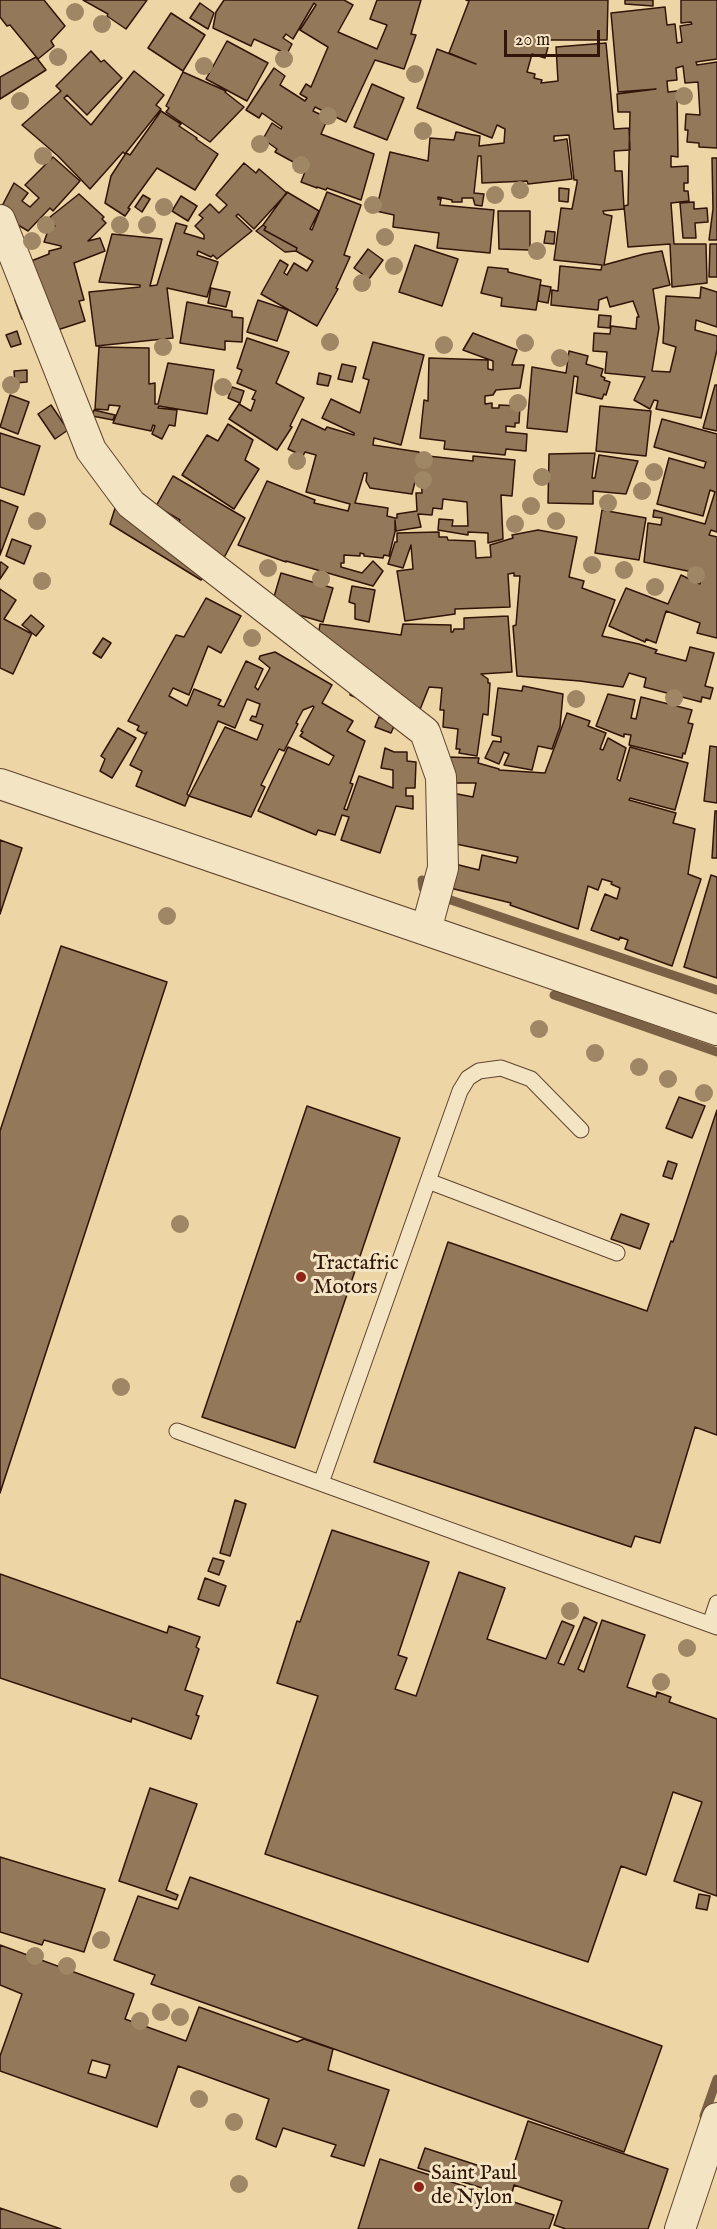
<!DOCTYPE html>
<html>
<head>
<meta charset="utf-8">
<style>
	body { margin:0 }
	#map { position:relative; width:717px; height:2229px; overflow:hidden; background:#edd5a5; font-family:"IM FELL English",serif }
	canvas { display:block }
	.scale { position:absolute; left:504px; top:30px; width:96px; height:27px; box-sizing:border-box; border:3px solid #311508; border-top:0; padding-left:8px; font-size:18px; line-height:21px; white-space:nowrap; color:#311508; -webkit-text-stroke:4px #f3e4c4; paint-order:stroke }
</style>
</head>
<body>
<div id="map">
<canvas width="717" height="2229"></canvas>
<div class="scale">20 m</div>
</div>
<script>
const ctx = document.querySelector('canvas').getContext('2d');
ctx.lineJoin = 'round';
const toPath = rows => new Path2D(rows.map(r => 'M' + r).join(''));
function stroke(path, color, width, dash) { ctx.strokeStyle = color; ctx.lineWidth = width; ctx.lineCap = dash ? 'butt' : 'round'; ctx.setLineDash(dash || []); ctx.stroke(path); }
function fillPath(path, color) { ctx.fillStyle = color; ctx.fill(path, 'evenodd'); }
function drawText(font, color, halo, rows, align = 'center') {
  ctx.font = font + ' "IM FELL English",serif'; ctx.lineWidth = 6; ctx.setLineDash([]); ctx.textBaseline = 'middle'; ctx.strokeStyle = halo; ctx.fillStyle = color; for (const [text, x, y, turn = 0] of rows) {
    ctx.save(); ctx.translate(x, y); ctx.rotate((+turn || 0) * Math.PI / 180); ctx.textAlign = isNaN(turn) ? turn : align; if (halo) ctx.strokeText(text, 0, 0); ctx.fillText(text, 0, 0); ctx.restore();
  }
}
const stream = toPath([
	[422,880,423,888,436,895,717,990],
	[554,995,717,1052],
	[704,2116,717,2079]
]);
const building = toPath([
	[0,0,44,0,65,26,51,41,54,46,38,59,10,25,7,26,0,17,0,0],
	[83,0,147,0,126,29,107,16,108,14,83,0],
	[224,0,344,0,353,5,338,32,377,49,387,25,370,19,377,0,421,0,411,34,416,35,404,69,375,60,346,122,315,107,313,111,328,118,321,134,374,154,361,200,327,188,326,190,317,187,317,188,301,182,306,169,275,152,277,149,263,139,272,123,281,129,282,127,262,113,259,118,246,110,274,68,285,76,280,85,305,101,307,98,300,94,306,84,311,87,328,47,300,30,316,5,314,3,293,39,286,34,283,38,292,44,287,54,254,39,251,46,213,28,216,12,224,0],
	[466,0,608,0,607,40,550,40,545,58,532,54,527,72,535,74,534,78,542,80,541,83,558,81,556,47,606,43,614,129,629,128,630,150,614,151,615,171,622,171,624,209,603,211,604,214,612,216,604,265,644,254,662,251,670,285,653,289,659,328,652,371,670,372,676,347,663,343,666,296,700,298,701,287,717,292,717,327,696,320,695,330,717,336,717,350,701,418,656,409,658,401,654,400,650,409,634,400,645,377,605,373,607,352,593,351,594,333,610,334,611,326,636,329,637,317,639,317,633,301,610,307,607,297,599,300,598,310,551,305,552,290,558,291,560,266,601,270,602,265,554,260,561,208,572,209,577,183,577,180,574,180,569,135,554,136,554,141,567,139,572,179,528,184,527,181,482,183,481,156,478,156,474,193,484,194,482,206,475,205,473,198,462,198,462,202,452,202,452,200,438,197,438,199,441,199,440,205,494,210,490,253,437,248,439,233,393,227,394,215,376,211,390,152,428,161,430,138,454,140,456,132,480,136,479,146,504,143,505,129,497,125,492,138,417,108,437,49,476,64,449,53,469,1,466,0],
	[625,0,653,0,653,6,625,4,625,0],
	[681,0,717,0,717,59,696,62,697,65,717,62,717,148,699,147,699,143,687,142,688,130,685,130,686,114,700,115,698,82,685,83,683,66,676,68,677,80,667,81,668,92,677,91,678,157,671,156,671,167,688,166,688,183,684,183,684,191,688,191,689,201,671,203,674,244,706,244,707,283,672,287,670,244,628,247,624,206,628,205,630,112,618,112,617,94,656,89,618,92,611,13,665,7,667,25,675,24,677,43,682,42,680,26,692,24,691,22,681,23,681,0],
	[200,3,214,13,208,29,190,18,200,3],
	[171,13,205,35,183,71,148,48,171,13],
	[227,41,268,63,247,101,206,79,227,41],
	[91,51,101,62,104,60,122,78,87,115,67,95,64,98,91,125,134,71,164,95,156,105,161,109,125,154,123,152,90,189,58,156,22,125,61,91,56,86,91,51],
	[36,57,46,70,0,99,0,77,36,57],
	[183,72,226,91,225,92,244,107,210,142,166,112,169,108,166,106,183,72],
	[372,84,404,98,387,140,354,127,372,84],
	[161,111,181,124,179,126,197,138,196,139,218,154,195,190,157,168,128,208,130,209,125,216,105,203,111,176,126,153,130,155,161,111],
	[53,157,80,181,53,211,50,208,28,231,0,214,0,210,14,183,28,193,22,201,30,207,39,198,25,185,53,157],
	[712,158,717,158,717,240,709,240,713,209,712,158],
	[244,163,256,173,259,169,287,193,254,229,238,214,236,216,252,231,217,259,213,255,211,257,198,251,197,255,218,262,207,297,167,288,173,338,96,346,89,292,140,287,140,285,99,282,112,234,162,239,150,286,157,285,176,223,187,226,184,233,204,239,204,235,195,226,203,218,199,215,210,204,219,213,227,205,216,195,244,163],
	[559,188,569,189,568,202,559,201,559,188],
	[287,192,319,211,310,229,312,230,327,192,361,205,344,255,350,257,336,288,338,289,317,326,261,294,280,260,288,265,284,273,287,275,294,263,307,271,313,261,296,251,297,248,264,230,266,227,263,225,287,192],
	[79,194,104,217,102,219,106,223,88,241,100,238,105,251,74,263,84,300,79,301,85,321,48,333,41,312,22,319,15,300,35,293,26,263,49,254,49,251,61,248,61,246,44,242,50,225,55,226,50,217,79,194],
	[143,195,150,199,142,212,135,207,143,195],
	[181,196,197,206,188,221,172,211,181,196],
	[694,202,694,209,707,208,708,222,695,223,696,238,683,238,680,203,694,202],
	[498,211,530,211,530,250,499,249,498,211],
	[263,225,266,227,264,230,297,248,296,251,285,252,256,231,263,225],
	[546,231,555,232,554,244,544,243,546,231],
	[710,244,717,244,717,277,709,277,710,244],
	[415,245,458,259,442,306,399,292,415,245],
	[368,249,383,260,369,279,354,268,368,249],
	[488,267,508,269,508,272,541,280,536,310,501,306,502,298,481,293,488,267],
	[540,285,551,287,548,303,538,301,540,285],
	[211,288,230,292,226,307,208,303,211,288],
	[258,300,288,310,277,341,247,332,258,300],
	[187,302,232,311,232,317,243,318,242,342,225,341,225,350,180,343,187,302],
	[599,315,611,316,610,328,598,327,599,315],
	[17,331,21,344,11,347,6,335,17,331],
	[473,333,517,350,512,365,524,365,520,388,496,390,493,395,485,396,485,404,492,403,492,408,499,408,499,405,520,406,519,423,515,423,515,427,506,426,506,432,527,434,526,451,506,449,505,455,444,449,445,441,420,438,424,400,428,401,429,358,488,360,488,369,493,370,493,361,463,350,473,333],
	[247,338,289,352,276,383,304,398,290,426,292,427,277,450,229,419,239,404,251,411,255,400,252,399,256,391,237,383,242,370,237,368,247,338],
	[373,342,424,355,401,445,374,438,373,445,419,452,419,455,473,461,473,456,515,460,512,496,501,495,503,539,488,543,488,533,468,532,468,535,438,530,439,519,453,520,452,526,468,526,467,502,443,499,442,509,433,508,432,515,418,514,421,527,396,531,395,520,395,532,389,556,384,555,383,558,364,556,364,554,360,553,360,556,344,555,344,563,341,563,341,567,362,573,373,561,383,571,373,586,286,561,286,562,238,545,267,481,315,500,314,503,348,511,350,504,306,492,316,455,305,452,303,456,288,449,302,419,325,430,327,427,354,435,354,433,322,418,331,399,360,413,369,380,363,378,373,342],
	[364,473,367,473,366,481,370,488,412,494,416,478,421,478,422,493,416,493,417,511,397,514,397,518,395,518,387,516,388,508,355,503,364,473],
	[99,347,149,348,149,384,155,383,155,404,158,404,168,363,214,370,207,414,159,406,158,408,177,410,175,426,169,425,162,439,152,434,155,426,153,425,151,431,113,423,120,406,109,405,108,410,95,409,99,347],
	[569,351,588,356,586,364,603,369,601,376,605,378,604,380,610,382,606,395,604,394,602,399,576,393,578,377,574,376,567,432,527,428,532,367,566,373,569,351],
	[342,364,356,367,352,382,338,379,342,364],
	[27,370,27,382,15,383,14,371,27,370],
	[319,373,331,376,328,386,317,384,319,373],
	[715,385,717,385,717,431,703,428,715,385],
	[232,387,244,391,240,403,228,398,232,387],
	[10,395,29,402,18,434,0,427,10,395],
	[51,405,68,430,55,439,38,414,51,405],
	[600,406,651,411,646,456,596,451,600,406],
	[94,410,115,415,113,420,92,416,94,410],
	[662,419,717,434,717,532,711,530,709,535,717,537,717,638,697,633,700,623,666,611,656,643,646,639,645,642,609,626,626,588,668,604,681,575,700,584,702,574,644,562,648,523,661,525,662,518,653,517,654,510,705,524,715,492,710,490,703,516,657,504,669,458,704,468,706,462,654,447,662,419],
	[228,424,253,440,245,460,259,469,234,509,182,475,207,435,218,441,228,424],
	[0,433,40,446,24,495,0,487,0,433],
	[595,453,592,478,595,478,599,455,638,461,626,494,593,491,593,504,548,503,549,454,595,453],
	[173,476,245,518,216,573,178,523,180,520,156,506,173,476],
	[0,500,18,507,0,555,0,500],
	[117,502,204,577,201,580,110,524,117,502],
	[602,510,646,518,639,560,595,553,602,510],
	[538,530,577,537,569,577,584,581,582,588,615,600,602,636,639,644,657,650,655,653,686,661,690,647,714,653,705,686,713,688,710,699,702,697,701,702,644,687,646,678,629,673,623,687,580,681,517,676,513,626,516,625,520,576,514,576,514,573,508,574,510,607,455,609,455,614,405,621,397,571,413,569,411,545,403,568,388,564,395,542,397,542,397,533,439,532,439,537,447,537,448,540,475,541,476,558,491,557,490,545,513,538,512,535,538,530],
	[12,539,31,546,24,564,6,556,12,539],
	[1,562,8,567,0,579,0,563,1,562],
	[281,573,333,588,323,622,271,607,281,573],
	[352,586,375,590,369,622,355,619,355,604,349,602,352,586],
	[0,589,16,600,4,619,30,633,31,632,22,625,31,615,44,626,36,636,32,633,13,674,0,668,0,589],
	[206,598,241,616,221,653,208,646,189,695,173,688,169,696,187,706,194,689,221,700,218,705,224,707,246,661,263,669,255,687,258,690,270,668,259,659,260,656,275,652,332,685,322,703,353,721,347,731,365,741,350,783,353,784,344,809,347,810,359,776,393,788,393,770,381,768,385,748,394,752,407,752,407,761,416,762,415,788,406,788,406,796,413,796,413,809,396,806,380,853,341,840,349,817,342,815,335,835,318,830,316,835,258,811,288,747,329,765,334,756,300,736,303,732,301,731,314,707,313,706,303,710,296,723,298,724,284,751,279,749,261,785,265,787,251,817,189,796,185,806,136,786,142,771,130,765,147,732,145,734,137,730,139,726,128,721,176,635,184,637,206,598],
	[247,699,260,704,256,717,252,716,250,720,263,725,257,740,225,727,189,796,187,794,218,721,235,728,247,699],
	[508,616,512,672,481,674,488,679,488,683,490,683,488,715,483,714,477,756,459,753,460,749,456,749,458,729,443,727,444,710,440,710,442,688,429,687,415,722,350,695,356,674,314,664,320,624,401,635,403,624,451,625,451,632,453,632,454,629,464,629,464,618,508,616],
	[103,638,111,643,101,658,93,653,103,638],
	[523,686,563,694,560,727,552,749,538,746,532,770,504,765,509,754,504,752,499,764,485,758,493,741,501,742,501,737,492,735,498,688,522,691,523,686],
	[608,694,635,700,631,718,636,719,641,697,692,710,688,723,693,724,685,754,683,753,682,758,629,745,631,735,624,734,624,737,596,726,608,694],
	[567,713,590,721,588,726,606,733,600,749,603,750,608,738,626,748,617,779,620,781,630,747,688,763,675,810,630,798,629,800,676,813,673,823,695,829,688,874,701,879,672,966,625,949,628,940,620,937,619,940,591,930,605,894,617,899,620,888,611,884,612,882,602,879,598,890,588,886,578,929,510,905,511,903,450,888,455,864,479,870,482,855,516,863,518,857,437,840,447,792,473,797,476,783,448,783,448,757,479,758,478,763,499,769,499,770,545,773,567,713],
	[379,717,395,724,391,733,375,727,379,717],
	[118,728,136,738,112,778,100,771,105,759,101,756,118,728],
	[710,746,717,747,717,803,704,801,710,746],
	[715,811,717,811,717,858,712,858,715,811],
	[0,840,22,848,0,914,0,840],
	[711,875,717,877,717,978,684,967,711,875],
	[61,946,167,982,0,1493,0,1131,61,946],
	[679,1097,705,1106,692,1138,666,1128,679,1097],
	[307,1106,400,1138,295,1448,202,1417,307,1106],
	[717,1110,717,1435,695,1427,660,1543,635,1536,631,1547,374,1462,448,1242,647,1311,671,1241,673,1242,717,1110],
	[668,1161,677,1164,672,1179,663,1176,668,1161],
	[621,1214,649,1224,640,1249,611,1239,621,1214],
	[235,1500,246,1504,230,1556,220,1553,235,1500],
	[332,1530,429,1562,398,1655,407,1658,395,1689,416,1696,459,1572,505,1588,487,1639,546,1659,562,1621,574,1626,558,1663,564,1665,584,1617,597,1623,578,1669,584,1672,602,1620,645,1635,627,1687,656,1697,657,1692,671,1697,669,1702,717,1719,717,1896,674,1881,702,1802,673,1792,646,1875,621,1866,588,1962,265,1854,318,1696,277,1683,297,1621,300,1622,332,1530],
	[213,1558,224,1561,219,1575,208,1571,213,1558],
	[0,1574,167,1633,169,1626,200,1637,196,1647,199,1649,185,1690,203,1696,196,1715,199,1716,191,1739,132,1718,131,1722,0,1678,0,1574],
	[205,1578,226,1586,219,1606,198,1599,205,1578],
	[150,1788,197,1804,166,1890,178,1895,176,1900,119,1881,150,1788],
	[0,1857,105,1889,84,1952,44,1940,42,1945,0,1932,0,1857],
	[190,1877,662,2046,624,2152,151,1984,155,1975,114,1960,138,1896,178,1909,190,1877],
	[699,1894,710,1896,707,1910,696,1908,699,1894],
	[0,1945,134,1994,125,2019,186,2041,199,2007,297,2042,304,2039,333,2049,328,2070,389,2090,364,2166,331,2156,336,2145,283,2128,276,2147,256,2139,269,2099,178,2066,157,2127,0,2071,0,2056,22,1994,0,1985,0,1945],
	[92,2060,110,2065,106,2078,88,2073,92,2060],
	[528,2121,668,2169,648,2229,566,2229,554,2225,562,2201,514,2185,511,2197,418,2168,425,2148,510,2176,528,2121],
	[380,2159,554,2215,549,2229,358,2229,380,2159],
	[0,2208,61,2229,0,2229,0,2208]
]);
const lane = toPath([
	[428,1181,460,1091,468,1078,479,1071,501,1068,531,1079,581,1130],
	[177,1431,717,1627],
	[321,1483,428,1181,617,1253],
	[710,1624,717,1603]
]);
const street = toPath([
	[0,220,91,450,131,504,425,732,441,777,443,868,426,930],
	[0,784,717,1030],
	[680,2229,717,2118]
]);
const trees = [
	[75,12],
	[102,24],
	[58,57],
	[284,59],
	[204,66],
	[415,74],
	[684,96],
	[20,101],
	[328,116],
	[423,131],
	[260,144],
	[43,156],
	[301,165],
	[520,190],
	[495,195],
	[373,205],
	[164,207],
	[46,225],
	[120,225],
	[147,225],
	[385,237],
	[32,241],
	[537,251],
	[394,266],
	[362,283],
	[330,342],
	[525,343],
	[444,345],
	[163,347],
	[560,358],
	[11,385],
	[223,387],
	[518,403],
	[424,460],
	[297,461],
	[654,472],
	[542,477],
	[423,480],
	[642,491],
	[608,503],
	[531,506],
	[37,521],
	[556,521],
	[515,524],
	[592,565],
	[268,568],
	[624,570],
	[696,575],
	[321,579],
	[42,581],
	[655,587],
	[252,638],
	[674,698],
	[576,699],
	[167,916],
	[539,1029],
	[595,1053],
	[639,1067],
	[668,1079],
	[704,1093],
	[180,1224],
	[121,1387],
	[570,1611],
	[687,1648],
	[661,1682],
	[101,1940],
	[35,1956],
	[67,1966],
	[161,2012],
	[180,2017],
	[140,2021],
	[199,2099],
	[234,2122],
	[239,2184]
];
const markers = [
	[301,1277,6,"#8f2418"],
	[419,2187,6,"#8f2418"]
];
const poiNames = [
	["Tractafric",313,1265],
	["Motors",313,1289],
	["Saint Paul",431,2175],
	["de Nylon",431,2199]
];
stroke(stream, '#7b6146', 9);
fillPath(building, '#93795a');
stroke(building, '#311508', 1.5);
stroke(lane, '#60452f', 17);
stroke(street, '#60452f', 32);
stroke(lane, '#f3e4c4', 15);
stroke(street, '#f3e4c4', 30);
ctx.fillStyle = '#9f8664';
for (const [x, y] of trees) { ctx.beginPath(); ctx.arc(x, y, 9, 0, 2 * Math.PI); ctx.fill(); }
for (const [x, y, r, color] of markers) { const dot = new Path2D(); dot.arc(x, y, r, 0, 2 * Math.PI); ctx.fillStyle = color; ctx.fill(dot); stroke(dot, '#f3e4c4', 2); }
drawText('21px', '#311508', '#f3e4c4', poiNames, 'left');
</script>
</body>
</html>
